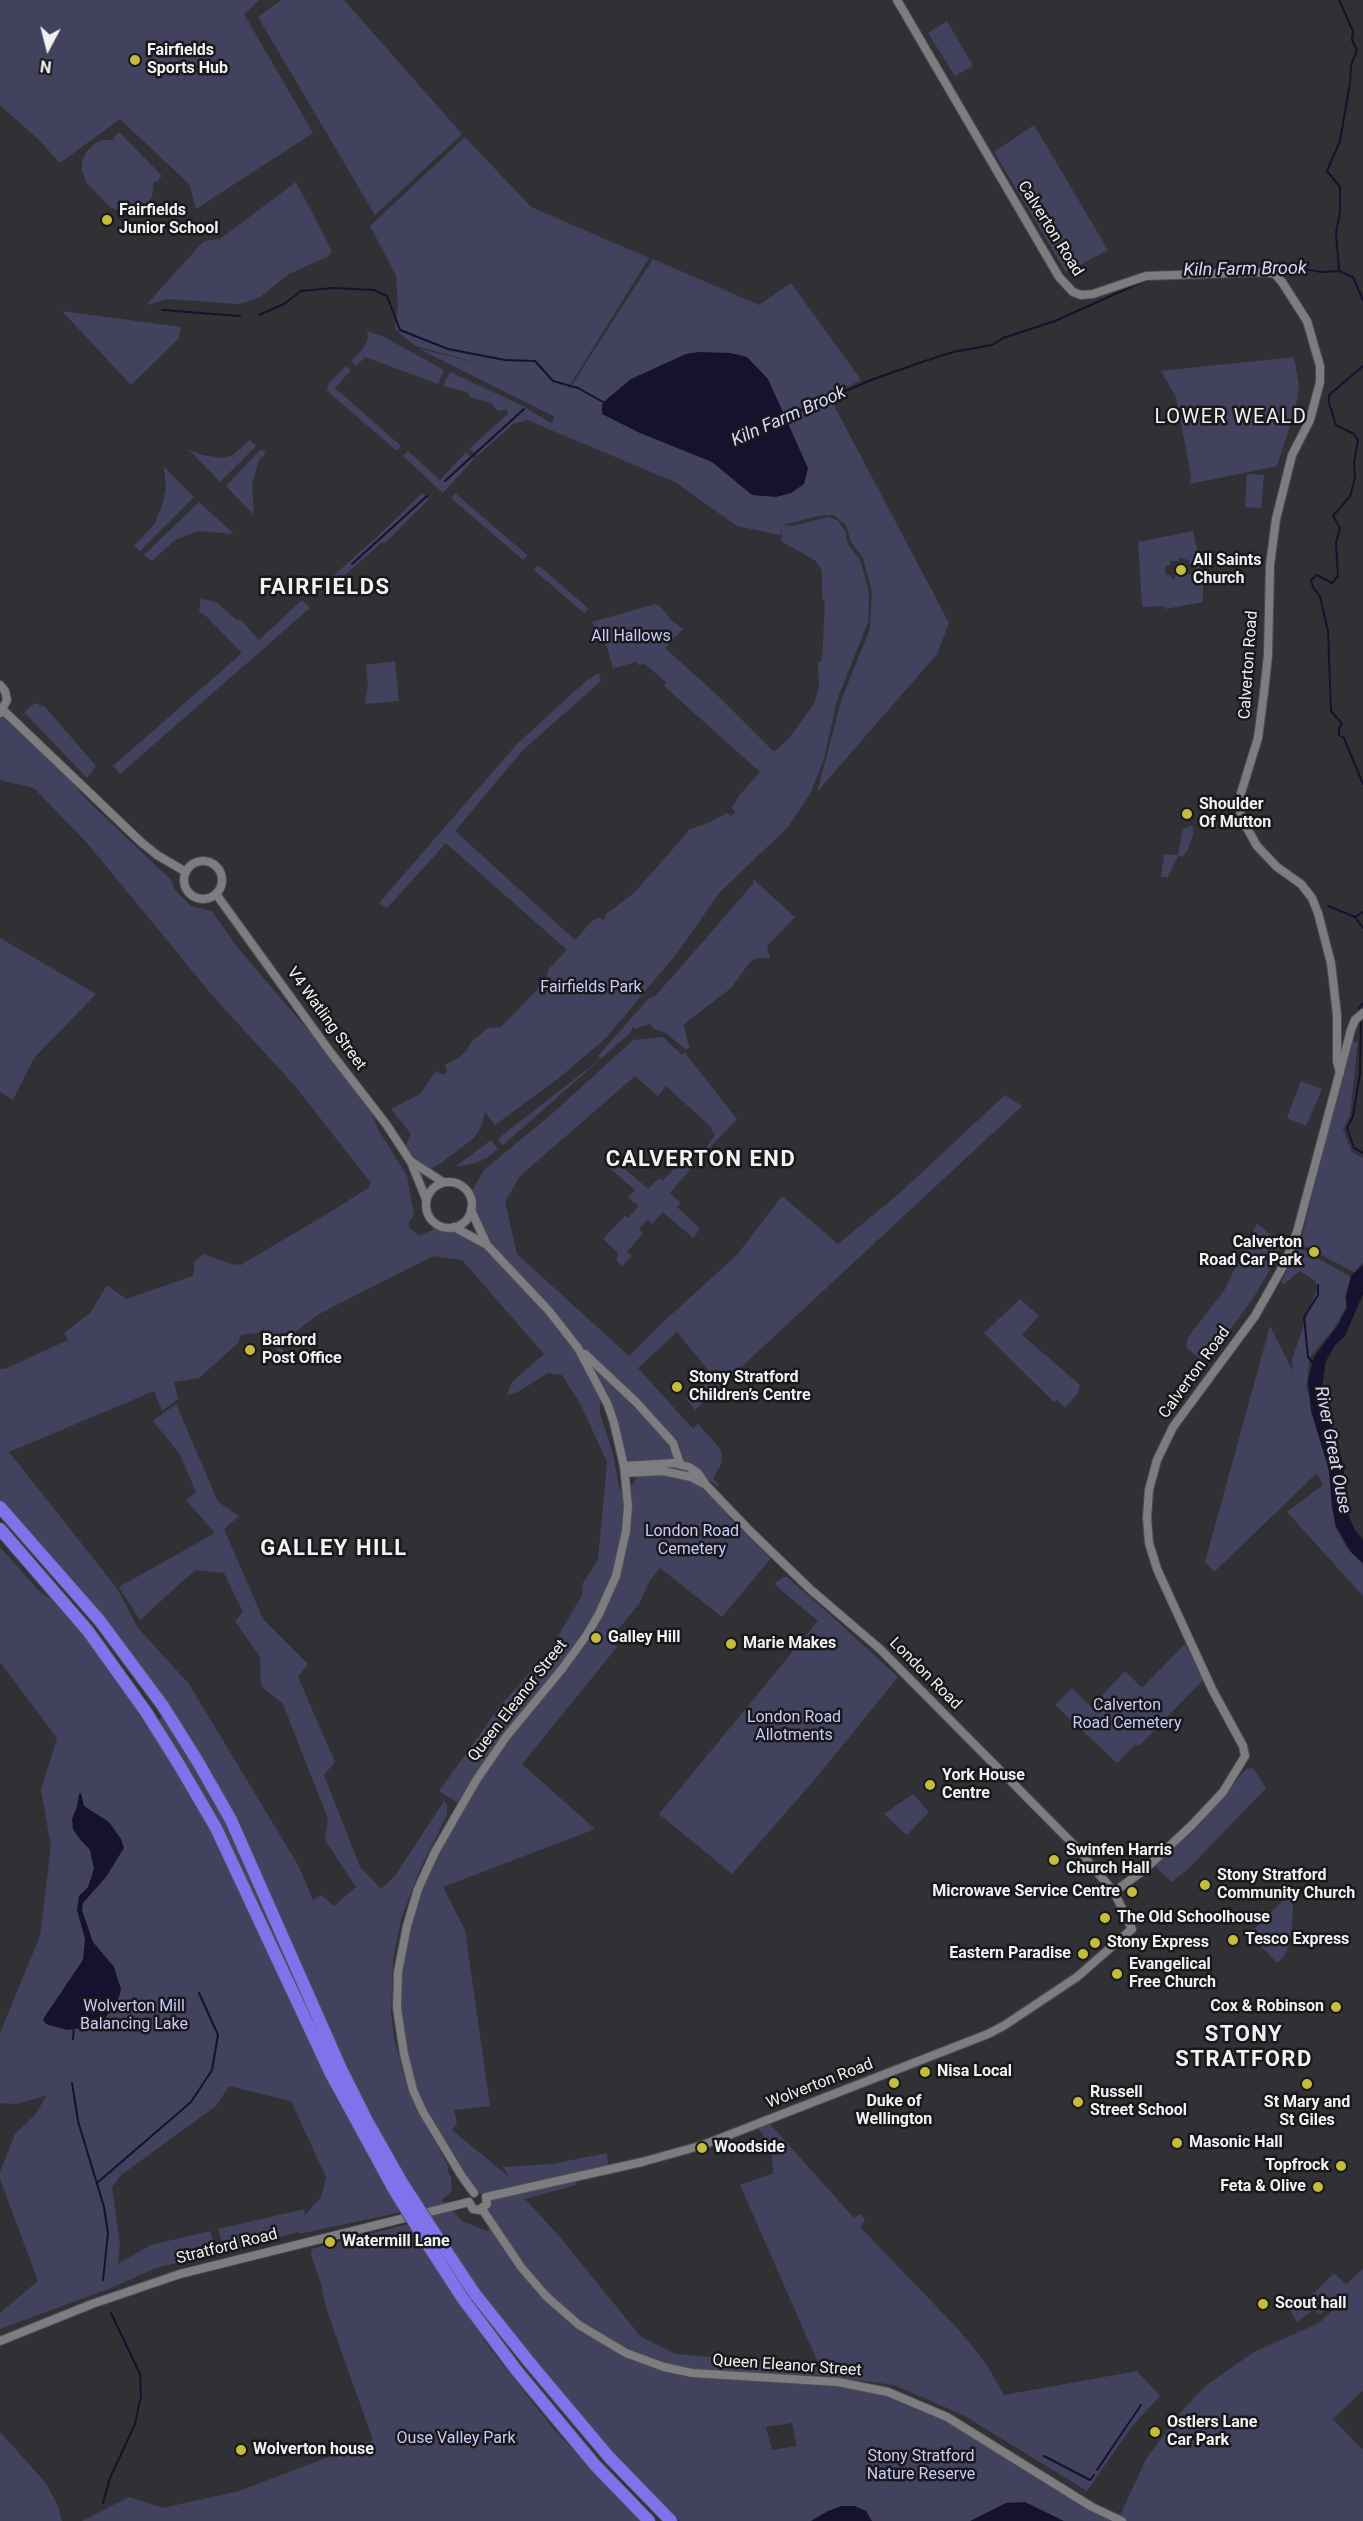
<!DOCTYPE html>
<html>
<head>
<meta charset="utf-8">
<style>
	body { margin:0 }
	#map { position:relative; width:1363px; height:2521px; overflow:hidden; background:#313135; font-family:Roboto,sans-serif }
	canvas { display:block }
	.north { position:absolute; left:18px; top:18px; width:60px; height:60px; -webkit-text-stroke:4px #19191b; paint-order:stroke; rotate:187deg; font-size:16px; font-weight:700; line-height:24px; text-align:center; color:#f1f1f4 }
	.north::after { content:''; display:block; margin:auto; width:21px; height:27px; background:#f1f1f4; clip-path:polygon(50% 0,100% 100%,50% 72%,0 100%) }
</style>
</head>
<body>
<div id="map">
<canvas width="1363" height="2521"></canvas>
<div class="north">N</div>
</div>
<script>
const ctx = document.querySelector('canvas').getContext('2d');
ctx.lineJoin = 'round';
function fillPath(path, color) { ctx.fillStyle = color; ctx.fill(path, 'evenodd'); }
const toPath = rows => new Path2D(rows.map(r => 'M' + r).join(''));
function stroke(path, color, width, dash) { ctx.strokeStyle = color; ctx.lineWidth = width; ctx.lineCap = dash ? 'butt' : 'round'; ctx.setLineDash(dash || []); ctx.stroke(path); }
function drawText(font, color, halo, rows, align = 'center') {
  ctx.font = font + ' Roboto,sans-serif'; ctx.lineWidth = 5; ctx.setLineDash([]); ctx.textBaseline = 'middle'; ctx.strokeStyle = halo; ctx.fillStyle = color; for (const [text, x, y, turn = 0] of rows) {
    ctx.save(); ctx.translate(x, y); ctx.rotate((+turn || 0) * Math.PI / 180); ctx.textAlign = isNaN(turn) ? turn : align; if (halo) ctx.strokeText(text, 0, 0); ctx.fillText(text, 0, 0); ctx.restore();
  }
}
const green = toPath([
	[0,0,259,0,244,14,313,133,196,209,189,184,120,119,60,163,39,140,0,105],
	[281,0,344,0,462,134,375,215,258,17],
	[947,21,973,66,955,76,928,33],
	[1034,125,1108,250,1066,272,994,152],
	[119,132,162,176,156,182,154,181,152,197,146,205,128,213,111,208,86,182,82,170,82,161,87,151,94,144,103,140,114,140,113,138],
	[465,137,531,207,649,258,568,388,570,388,653,259,759,305,791,283,861,380,829,396,949,623,937,654,817,792,842,698,870,629,872,592,863,558,851,542,846,525,834,515,819,516,782,525,793,526,828,517,837,520,845,531,848,544,860,560,869,593,868,622,837,700,824,759,810,794,788,827,719,893,678,952,606,1038,559,1078,495,1125,485,1112,482,1125,474,1138,441,1163,428,1170,415,1159,406,1145,411,1134,391,1109,420,1094,436,1071,443,1075,447,1072,445,1065,458,1058,467,1050,472,1041,488,1028,501,1027,537,990,548,974,547,971,567,950,446,843,387,908,379,903,517,744,587,680,599,673,601,681,523,750,455,831,575,940,592,921,600,917,603,920,606,917,605,915,634,893,687,833,688,830,708,823,727,813,732,816,735,812,732,808,739,796,760,772,664,686,666,682,645,664,638,665,637,662,613,668,607,647,592,622,655,604,661,607,671,620,683,629,665,648,717,695,774,752,790,737,814,704,819,687,818,663,822,660,825,603,822,598,822,571,816,561,781,541,782,529,780,535,737,526,675,482,527,420,513,424,477,456,469,449,508,414,507,409,498,411,491,403,470,397,467,392,443,386,450,372,521,405,551,423,549,428,555,417,417,348,490,366,415,346,395,329,398,307,396,275,370,226],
	[296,182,332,251,329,256,289,274,260,297,247,302,238,304,168,299,146,305,204,241,220,239],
	[62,311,181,327,179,338,131,385],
	[367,331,384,337,444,370,438,384,365,357,356,366,351,361,363,349,368,338],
	[1294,357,1299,385,1296,407,1277,466,1190,484,1191,476,1176,397,1161,371],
	[346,366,351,370,335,388,401,446,397,451,327,391,329,383],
	[250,440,256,446,220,482,188,449,202,455,223,458,233,455],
	[261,449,266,453,259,460,252,484,254,515,226,486],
	[408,451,440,480,466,452,474,459,443,493,403,456],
	[164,467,194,497,140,551,134,546,154,525,162,506,166,487],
	[1247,474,1264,475,1261,508,1245,507],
	[422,493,429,499,386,542,381,543,330,588,325,583,378,536],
	[455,493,527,555,523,560,451,498],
	[199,502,234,534,198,531,175,540,152,561,144,555],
	[1193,531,1203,578,1203,602,1165,609,1164,606,1142,607,1138,542],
	[1179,558,1189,560,1189,564,1195,564,1196,574,1175,575,1175,579,1172,579,1171,575,1166,575,1165,566,1170,565,1170,561,1179,561],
	[538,565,589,609,584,613,534,570],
	[201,598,217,603,238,621,240,619,259,640,302,600,310,608,120,774,113,766,242,653,206,616,199,612],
	[395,661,399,701,365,704,368,683,366,665],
	[35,703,45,707,96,766,87,778,24,712],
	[3,710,51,757,86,799,171,880,175,890,191,906,212,911,237,947,365,1097,378,1129,407,1176,414,1215,409,1221,409,1227,419,1236,441,1226,454,1227,487,1244,471,1210,470,1195,484,1170,554,1112,633,1040,663,1037,682,1055,685,1053,737,1119,696,1162,715,1135,711,1130,712,1128,666,1086,658,1096,635,1076,520,1176,505,1202,517,1254,629,1356,661,1324,737,1255,782,1196,838,1244,901,1192,1005,1095,1022,1106,695,1410,686,1399,712,1375,677,1332,638,1368,693,1429,698,1424,718,1446,722,1454,721,1464,713,1478,719,1485,718,1487,713,1482,661,1467,681,1466,680,1455,675,1443,640,1402,582,1352,665,1439,675,1460,629,1462,601,1392,600,1413,613,1454,619,1486,627,1505,631,1486,639,1475,653,1473,684,1478,704,1488,730,1513,729,1518,771,1558,722,1617,660,1568,650,1580,639,1604,609,1640,617,1647,522,1764,595,1829,443,1887,465,1930,490,2106,454,2110,457,2124,452,2130,509,2177,503,2167,552,2164,607,2153,608,2167,554,2181,574,2177,576,2185,525,2199,559,2236,641,2337,676,2354,820,2367,740,2185,774,2173,770,2145,758,2128,770,2124,854,2218,860,2214,865,2220,860,2227,957,2328,985,2362,1004,2395,1137,2371,1160,2396,1132,2426,1087,2491,963,2415,894,2385,811,2374,810,2380,875,2388,917,2402,947,2417,1092,2507,1118,2520,1146,2459,1181,2412,1204,2387,1254,2352,1319,2323,1352,2292,1320,2314,1313,2310,1297,2322,1288,2306,1298,2299,1300,2302,1316,2291,1334,2273,1346,2284,1363,2269,1363,2390,1333,2419,1363,2450,1363,2521,680,2521,627,2469,537,2363,479,2290,425,2207,299,2234,299,2232,225,2251,218,2229,305,2209,304,2216,321,2197,326,2177,291,2101,229,2086,216,2106,121,2175,112,2187,120,2245,118,2264,151,2245,210,2231,217,2253,156,2268,111,2288,0,2329,0,2313,38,2281,0,2179,0,2172,15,2134,35,2115,47,2095,17,2104,0,2103,0,2033,40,1936,51,1846,41,1790,57,1738,0,1662,0,1547,42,1594,51,1598,60,1597,88,1631,154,1724,167,1713,100,1621,0,1507,0,1369,5,1369,68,1340,64,1333,91,1312,107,1285,126,1299,193,1276,195,1261,204,1254,234,1265,237,1264,239,1266,327,1214,370,1187,369,1185,371,1183,295,1086,212,995,88,844,34,788,0,780,0,713],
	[433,1256,462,1260,544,1354,512,1382,507,1395,516,1393,548,1373,562,1375,581,1405,607,1462,598,1560,583,1583,582,1595,550,1650,501,1705,439,1791,461,1805,447,1828,418,1889,407,1926,398,1972,397,2008,404,2054,413,2090,423,2112,461,2175,475,2192,485,2195,498,2194,486,2197,487,2204,482,2209,494,2226,487,2231,462,2221,442,2200,452,2191,451,2177,447,2169,449,2168,428,2129,404,2075,394,2039,391,2013,393,1959,401,1919,420,1869,447,1815,447,1805,444,1801,395,1876,381,1889,360,1867,324,1775,335,1762,298,1677,308,1664,263,1619,224,1529,239,1516,218,1502,176,1404,153,1421,179,1453,196,1492,186,1500,215,1533,119,1587,140,1620,195,1570,224,1573,243,1612,235,1621,260,1657,261,1686,283,1704,328,1819,325,1840,356,1887,334,1906,321,1895,313,1900,298,1865,189,1684,138,1628,116,1587,9,1452,154,1391,162,1411,178,1399,174,1382,199,1378,238,1343,241,1335,258,1333,265,1328,261,1332,272,1345,267,1333,270,1325,268,1333,276,1344,274,1346,284,1357,286,1355,277,1340,282,1342,319,1314],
	[792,2423,797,2446,772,2450,766,2427],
	[1193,825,1193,836,1187,851,1183,857,1178,856,1168,877,1161,877,1164,854,1178,855,1183,829],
	[753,879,795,917,767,946,770,958,757,958,750,962,731,988,684,1024,687,1040,690,1046,686,1050,666,1033,655,1029,650,1024,634,1029,633,1026,631,1032,604,1056,503,1145,498,1140,500,1137,598,1061,600,1057,598,1056,649,998,655,996,674,975,753,884],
	[0,938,96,994,34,1058,13,1100,0,1092],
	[1351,1042,1358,1042,1350,1115,1343,1129,1352,1152,1363,1158,1363,1262,1354,1272,1300,1244],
	[1301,1081,1322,1089,1306,1126,1287,1118],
	[491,1140,498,1149,487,1158,475,1163,455,1167],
	[684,1157,694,1165,670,1193,681,1203,677,1207,700,1229,693,1238,663,1212,652,1224,647,1220,639,1229,643,1233,627,1252,632,1256,622,1266,617,1261,618,1253,603,1239,625,1216,628,1218,639,1206,628,1198,635,1190,607,1166,614,1159,648,1189,659,1178,663,1181],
	[1257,1223,1281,1244,1269,1271,1255,1295,1210,1358,1200,1359,1186,1347,1188,1337,1224,1291],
	[1298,1247,1351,1277,1345,1296,1346,1306,1335,1327,1310,1357,1306,1389,1313,1403,1333,1490,1336,1507,1334,1524,1346,1547,1363,1565,1363,1596,1287,1512,1323,1485,1317,1473,1214,1572,1205,1562,1270,1326,1293,1371,1292,1359,1317,1288,1315,1281,1300,1271,1284,1284,1281,1283],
	[1020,1299,1039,1316,1022,1335,1080,1385,1078,1393,1065,1408,1057,1400,1054,1402,984,1333],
	[783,1577,787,1577,826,1611,898,1677,816,1778,732,1874,659,1814,818,1621,774,1584],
	[1185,1644,1203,1680,1139,1746,1135,1745,1117,1763,1055,1705,1072,1688,1091,1707,1125,1671,1142,1688],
	[1253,1768,1266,1788,1187,1870,1171,1882,1155,1866,1199,1826,1246,1769],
	[913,1794,929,1812,907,1835,884,1814],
	[1294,1890,1291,1939,1285,1955,1277,1963,1249,1934],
	[408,2224,488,2346,555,2431,643,2521,82,2521,129,2497,163,2508,239,2491,373,2440,326,2308,321,2284,311,2255,312,2249],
	[0,2432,45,2482,59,2508,62,2521,0,2521]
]);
const water = toPath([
	[699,352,731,353,747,357,768,379,808,468,804,484,791,493,776,497,752,495,712,462,640,433,602,414,602,405,606,400,631,379,686,354],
	[1363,1265,1363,1294,1345,1336,1336,1344,1326,1361,1322,1387,1343,1464,1349,1517,1355,1530,1363,1540,1363,1563,1351,1552,1336,1526,1332,1507,1329,1470,1311,1411,1308,1380,1314,1357,1338,1325,1347,1308,1346,1297,1351,1276],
	[81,1793,84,1806,109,1822,121,1839,124,1848,106,1877,83,1903,82,1910,93,1942,114,1967,121,1989,119,1997,104,2020,91,2027,67,2030,46,2024,43,2019,83,1960,85,1939,77,1910,79,1896,88,1887,94,1869,90,1850,79,1838,73,1829,72,1819,77,1807,79,1794],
	[1025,2502,1064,2521,970,2521,1006,2503],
	[842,2506,855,2506,866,2511,872,2521,811,2521,828,2511]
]);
const stream = toPath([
	[1339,0,1353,31,1352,40,1357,50,1351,65,1350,83,1340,141,1327,171,1340,187,1340,212,1336,233,1339,271,1353,277,1363,300],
	[1233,269,1286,266,1322,272,1339,271],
	[162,310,240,316],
	[259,315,284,304,301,291,333,288,374,290,387,296,400,330,448,349,505,360,535,361,553,381,578,388,605,403],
	[1363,366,1329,395,1329,403,1336,425,1354,434,1358,440,1354,462,1355,478,1350,496,1333,516,1340,528,1336,543,1338,576,1332,583,1317,575,1311,580,1313,587,1320,597,1328,631,1331,711,1342,724,1339,728,1339,735,1344,738,1363,784],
	[785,417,871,380,922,362,953,352,992,345,1003,338,1055,321,1142,282],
	[445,481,524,409],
	[352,564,427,496],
	[1328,906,1355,917,1363,928],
	[1355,917,1363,912],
	[1360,1013,1359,1008,1363,1003],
	[1361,1019,1360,1073,1353,1116,1347,1128,1354,1148,1363,1153],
	[1313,1363,1308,1357,1304,1317,1318,1295,1318,1285],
	[73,2039,74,2027],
	[72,2083,78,2121,104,2207,108,2233,103,2280],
	[97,2183,191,2102,212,2070,218,2035,199,1993],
	[1044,2456,1090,2480,1094,2475],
	[1097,2470,1141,2405],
	[103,2503,110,2478,135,2424,141,2396,140,2374,111,2313]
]);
const minor = toPath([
	[897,0,1059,277,1073,292,1081,295,1093,294,1146,276,1265,272,1275,274,1282,282,1307,321,1320,366,1320,382,1310,420,1292,455,1276,519,1270,565,1268,655,1264,692,1258,738,1241,793,1240,810,1242,819,1257,846,1277,867,1301,884,1312,898,1318,913,1331,963,1337,1015,1337,1061,1340,1073],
	[0,685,5,691,7,700,0,713],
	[3,710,141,842,157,855,186,872],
	'184 880a19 19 0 1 1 38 0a19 19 0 1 1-38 0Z',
	[216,894,328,1049,386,1124,411,1162,426,1199],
	[412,1162,443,1182],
	'426 1205a23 23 0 1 1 46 0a23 23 0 1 1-46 0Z',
	[471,1210,487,1245],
	[454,1227,487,1245,549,1311,578,1348,608,1405,614,1423,624,1466,628,1506,626,1531,616,1576,599,1614,586,1636,562,1669,506,1737,477,1779,435,1852,418,1889,407,1926,398,1972,397,2008,404,2054,413,2090,423,2112,461,2175,474,2193],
	[585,1354,637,1403,673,1443,680,1464],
	[625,1473,663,1471,691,1477,704,1484],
	[1114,1892,1144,1870,1192,1825,1223,1792,1245,1756,1243,1746,1212,1689,1157,1569,1149,1543,1147,1518,1149,1490,1157,1460,1173,1427,1255,1316,1286,1261,1297,1232,1351,1030,1355,1020,1363,1013],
	[486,2197,642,2162,703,2145,988,2034,1005,2025,1077,1977,1132,1929,1114,1892,1076,1847,880,1649,810,1589,750,1531,706,1485,698,1473,689,1467,674,1463,624,1466],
	[469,2202,473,2209,479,2210,487,2204,486,2197],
	[482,2209,521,2267,546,2296,579,2325,626,2353,664,2367,692,2373,838,2382,888,2392,947,2417,1092,2507,1122,2521],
	[0,2341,92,2304,180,2274,469,2202]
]);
const highway = toPath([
	[0,1507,100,1621,163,1706,198,1762,231,1820,341,2069,367,2121,401,2181],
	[0,1529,88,1631,146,1712,178,1763,216,1828,331,2074,392,2186],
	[441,2243,475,2294,530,2363,609,2457,671,2521],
	[430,2248,463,2299,517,2371,595,2465,649,2521]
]);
const highwayBridge = toPath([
	[401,2181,441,2243],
	[392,2186,430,2248]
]);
const markers = [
	[135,60,6,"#c5bc3d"],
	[107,220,6,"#c5bc3d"],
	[1181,570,6,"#c5bc3d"],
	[1187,814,6,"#c5bc3d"],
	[1314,1252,6,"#c5bc3d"],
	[250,1350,6,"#c5bc3d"],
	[677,1387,6,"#c5bc3d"],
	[596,1638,6,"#c5bc3d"],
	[731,1644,6,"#c5bc3d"],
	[930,1785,6,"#c5bc3d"],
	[1054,1860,6,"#c5bc3d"],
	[1205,1885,6,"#c5bc3d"],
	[1132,1892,6,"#c5bc3d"],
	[1105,1918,6,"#c5bc3d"],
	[1233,1940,6,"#c5bc3d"],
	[1095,1943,6,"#c5bc3d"],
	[1083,1954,6,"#c5bc3d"],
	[1117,1974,6,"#c5bc3d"],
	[1336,2007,6,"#c5bc3d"],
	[925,2072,6,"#c5bc3d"],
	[894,2083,6,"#c5bc3d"],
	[1307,2084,6,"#c5bc3d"],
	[1078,2102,6,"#c5bc3d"],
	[1177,2143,6,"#c5bc3d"],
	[702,2148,6,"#c5bc3d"],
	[1341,2166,6,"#c5bc3d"],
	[1318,2187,6,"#c5bc3d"],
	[330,2242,6,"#c5bc3d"],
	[1263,2304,6,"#c5bc3d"],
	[1155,2432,6,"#c5bc3d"],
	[241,2450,6,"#c5bc3d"]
];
const poiNames = [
	["Fairfields",147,51],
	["Sports Hub",147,69],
	["Fairfields",119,211],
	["Junior School",119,229],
	["All Saints",1193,561],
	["Church",1193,579],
	["Shoulder",1199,805],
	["Of Mutton",1199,823],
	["Calverton",1302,1243,"right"],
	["Road Car Park",1302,1261,"right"],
	["Barford",262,1341],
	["Post Office",262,1359],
	["Stony Stratford",689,1378],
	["Children’s Centre",689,1396],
	["Galley Hill",608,1638],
	["Marie Makes",743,1644],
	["York House",942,1776],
	["Centre",942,1794],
	["Swinfen Harris",1066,1851],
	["Church Hall",1066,1869],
	["Stony Stratford",1217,1876],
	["Community Church",1217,1894],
	["Microwave Service Centre",1120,1892,"right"],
	["The Old Schoolhouse",1117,1918],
	["Tesco Express",1245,1940],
	["Stony Express",1107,1943],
	["Eastern Paradise",1071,1954,"right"],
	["Evangelical",1129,1965],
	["Free Church",1129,1983],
	["Cox & Robinson",1324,2007,"right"],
	["Nisa Local",937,2072],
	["Russell",1090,2093],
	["Street School",1090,2111],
	["Duke of",894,2102,"center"],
	["Wellington",894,2120,"center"],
	["St Mary and",1307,2103,"center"],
	["St Giles",1307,2121,"center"],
	["Masonic Hall",1189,2143],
	["Woodside",714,2148],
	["Topfrock",1329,2166,"right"],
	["Feta & Olive",1306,2187,"right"],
	["Watermill Lane",342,2242],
	["Scout hall",1275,2304],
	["Ostlers Lane",1167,2423],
	["Car Park",1167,2441],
	["Wolverton house",253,2450]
];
const streetNames = [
	["Calverton Road",1050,229,58],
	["Calverton Road",1249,665,-86],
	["V4 Watling Street",326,1019,54],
	["Calverton Road",1195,1373,-54],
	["London Road",925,1674,45],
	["Queen Eleanor Street",518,1701,-52],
	["Wolverton Road",820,2084,-21],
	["Stratford Road",227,2247,-14],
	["Queen Eleanor Street",787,2366,4]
];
const parkNames = [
	["All Hallows",631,637],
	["Fairfields Park",591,988],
	["London Road",692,1532],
	["Cemetery",692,1550],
	["Calverton",1127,1706],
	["Road Cemetery",1127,1724],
	["London Road",794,1718],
	["Allotments",794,1736],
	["Wolverton Mill",134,2007],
	["Balancing Lake",134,2025],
	["Ouse Valley Park",456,2439],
	["Stony Stratford",921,2457],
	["Nature Reserve",921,2475]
];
const waterNames = [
	["Kiln Farm Brook",1245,270,-1],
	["Kiln Farm Brook",789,417,-24],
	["River Great Ouse",1332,1450,79]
];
const quarterNames = [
	["LOWER WEALD",1231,418]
];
const districtNames = [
	["FAIRFIELDS",325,588],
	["CALVERTON END",701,1160],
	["GALLEY HILL",334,1549],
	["STONY",1244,2035],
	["STRATFORD",1244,2060]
];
fillPath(green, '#43425e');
fillPath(water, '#15112e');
stroke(stream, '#15112e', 2);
stroke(minor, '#4d4d51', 10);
stroke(highway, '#4d4d51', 14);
stroke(minor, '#7c7c81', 8);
stroke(highway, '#8072ea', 12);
stroke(highwayBridge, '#4d4d51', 14, []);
stroke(highwayBridge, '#8072ea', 12);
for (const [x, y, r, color] of markers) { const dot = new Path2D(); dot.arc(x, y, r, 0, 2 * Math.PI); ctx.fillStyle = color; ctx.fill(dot); stroke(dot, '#19191b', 2); }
drawText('bold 16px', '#f1f1f4', '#19191b', poiNames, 'left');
drawText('16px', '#f1f1f4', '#19191b', streetNames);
drawText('16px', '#cac9fb', '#19191b', parkNames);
drawText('italic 18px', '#d7d7fc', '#19191b', waterNames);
ctx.letterSpacing = '1.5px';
drawText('20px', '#f1f1f4', '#19191b', quarterNames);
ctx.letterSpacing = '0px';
ctx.letterSpacing = '1.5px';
drawText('bold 22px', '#f1f1f4', '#19191b', districtNames);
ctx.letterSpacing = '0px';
</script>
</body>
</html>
